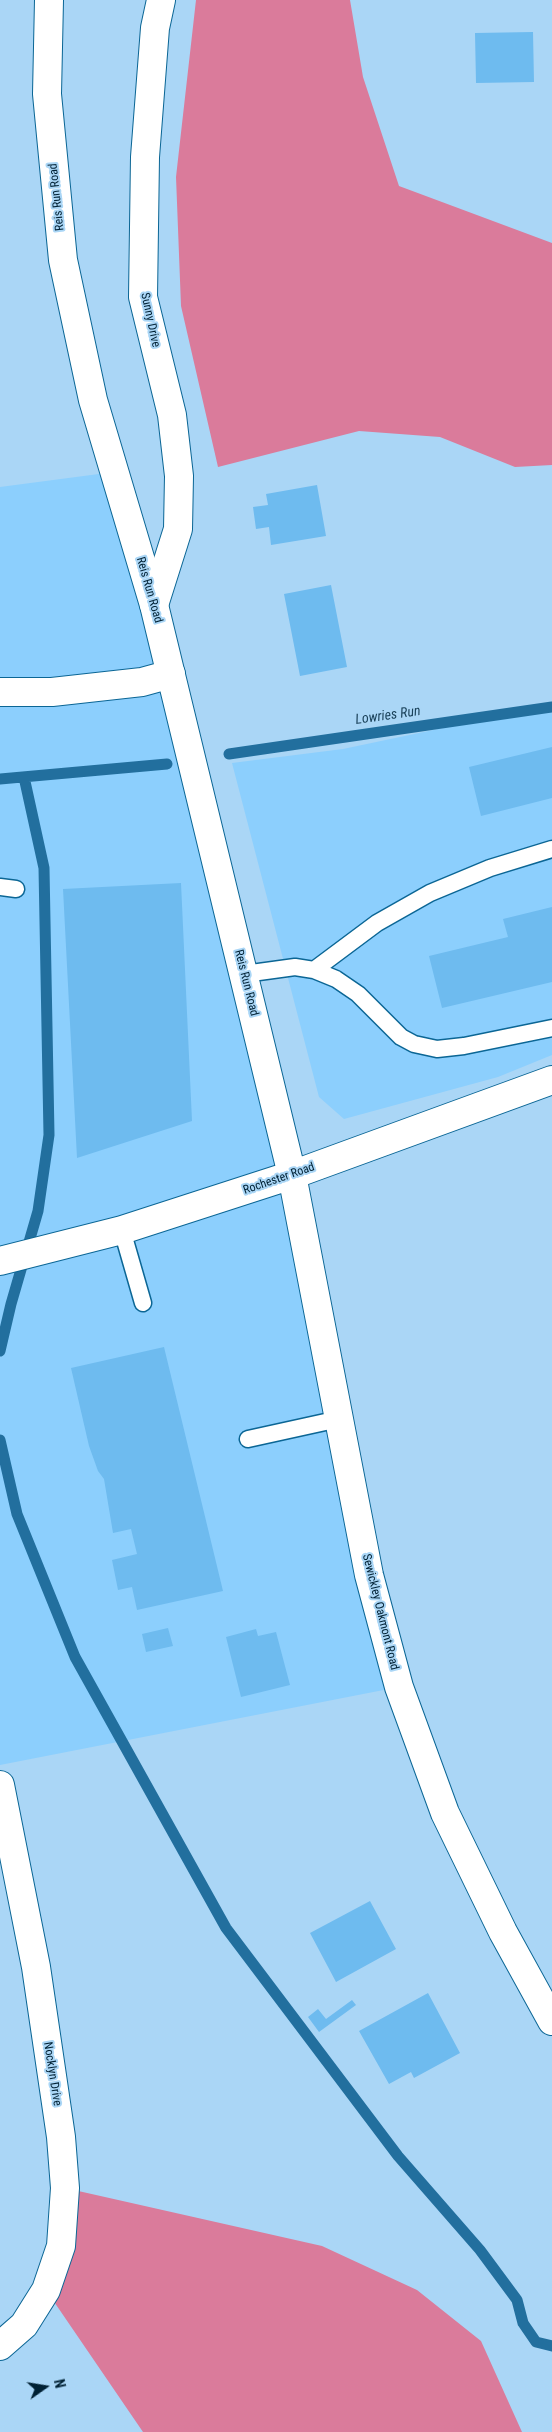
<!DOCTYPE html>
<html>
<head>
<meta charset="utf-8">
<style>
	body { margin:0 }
	#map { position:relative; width:552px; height:2432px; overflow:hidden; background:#aad6f6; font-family:"Roboto Condensed",sans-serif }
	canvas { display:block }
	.north { position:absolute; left:20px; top:2362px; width:50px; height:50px; -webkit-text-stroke:4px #aad6f6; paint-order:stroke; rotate:77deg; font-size:14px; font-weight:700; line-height:20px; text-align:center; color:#002134 }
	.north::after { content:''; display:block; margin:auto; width:18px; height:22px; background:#002134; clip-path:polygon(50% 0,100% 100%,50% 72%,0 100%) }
</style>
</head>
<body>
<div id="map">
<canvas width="552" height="2432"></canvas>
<div class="north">N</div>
</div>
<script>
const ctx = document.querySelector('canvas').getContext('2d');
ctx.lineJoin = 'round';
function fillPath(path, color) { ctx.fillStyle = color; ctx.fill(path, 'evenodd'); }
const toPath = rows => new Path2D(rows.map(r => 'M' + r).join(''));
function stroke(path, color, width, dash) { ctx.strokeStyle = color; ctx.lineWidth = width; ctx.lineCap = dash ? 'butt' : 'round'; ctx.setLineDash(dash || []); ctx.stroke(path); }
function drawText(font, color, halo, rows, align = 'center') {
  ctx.font = font + ' "Roboto Condensed",sans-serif'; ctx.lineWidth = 4; ctx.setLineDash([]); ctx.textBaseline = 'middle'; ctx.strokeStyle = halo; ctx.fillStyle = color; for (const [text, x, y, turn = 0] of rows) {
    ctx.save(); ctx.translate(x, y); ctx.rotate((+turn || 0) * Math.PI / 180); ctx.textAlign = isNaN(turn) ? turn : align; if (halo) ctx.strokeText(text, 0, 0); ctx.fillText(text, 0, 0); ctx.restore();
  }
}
const built = toPath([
	[114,472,399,1687,0,1765,0,487],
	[552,705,552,1055,498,1077,344,1119,319,1097,232,763,343,749]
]);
const forest = toPath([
	[196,0,350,0,363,77,399,186,552,243,552,465,515,467,440,437,359,431,218,467,181,306,176,177],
	[65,2188,322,2246,417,2290,481,2341,522,2432,143,2432,46,2290]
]);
const stream = toPath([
	[229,754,552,707],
	[0,779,167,764],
	[0,1351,11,1304,38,1211,49,1135,44,868,24,777],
	[0,1440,17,1514,75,1657,226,1928,398,2156,480,2250,517,2300,523,2323,536,2342,552,2346]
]);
const building = toPath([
	[533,32,534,82,476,83,475,33],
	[317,485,326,536,271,545,269,527,256,529,253,507,268,505,266,494],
	[331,585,347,667,300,676,284,594],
	[552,747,552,798,481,816,469,767],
	[181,883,192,1121,77,1158,63,889],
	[552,907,552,982,442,1008,429,956,508,937,503,919],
	[164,1347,223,1591,137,1610,132,1587,118,1590,112,1560,137,1554,131,1529,113,1533,104,1479,98,1471,89,1446,71,1368],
	[168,1628,173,1646,146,1652,142,1634],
	[256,1629,258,1636,276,1632,290,1685,241,1697,226,1637],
	[370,1901,396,1949,336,1982,310,1933],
	[428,1993,460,2053,414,2078,411,2072,389,2084,359,2031],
	[352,2000,356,2005,319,2032,308,2017,318,2009,326,2019]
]);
const service = toPath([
	[0,887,16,889],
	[314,970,377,923,430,893,490,868,552,849],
	[244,974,295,967,314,970,336,979,358,994,401,1037,414,1044,437,1049,464,1046,552,1028],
	[122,1230,143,1303],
	[248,1439,339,1419]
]);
const minor = toPath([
	[154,605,178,529,179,476,172,415,143,297,145,157,155,28,161,0],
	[0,692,52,692,142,682,171,674],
	[0,1785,36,1967,61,2137,65,2188,61,2246,46,2290,24,2325,0,2346]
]);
const tertiary = toPath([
	[49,0,47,94,63,260,93,400,154,605,292,1175,552,1080]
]);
const primary = toPath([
	[0,1261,122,1230,292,1175,369,1575,399,1687,445,1813,503,1932,552,2021]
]);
const streetNames = [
	["Reis Run Road",57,197,-96],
	["Sunny Drive",150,320,78],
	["Reis Run Road",149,590,74],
	["Reis Run Road",246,983,76],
	["Rochester Road",279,1179,-19],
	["Sewickley Oakmont Road",380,1612,76],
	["Nocklyn Drive",52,2074,81]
];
const waterNames = [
	["Lowries Run",388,716,-8]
];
fillPath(built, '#8ccffd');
fillPath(forest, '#da7b9b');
stroke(stream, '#226f9e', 11);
fillPath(building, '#6ebbef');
stroke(service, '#0b6695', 19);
stroke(minor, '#0b6695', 30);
stroke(tertiary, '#0b6695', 30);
stroke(primary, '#0b6695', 30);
stroke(service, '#fff', 16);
stroke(minor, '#fff', 28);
stroke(tertiary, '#fff', 28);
stroke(primary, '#fff', 28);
drawText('12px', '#002134', '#aad6f6', streetNames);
drawText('italic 14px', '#1b425a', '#aad6f6', waterNames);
</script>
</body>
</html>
